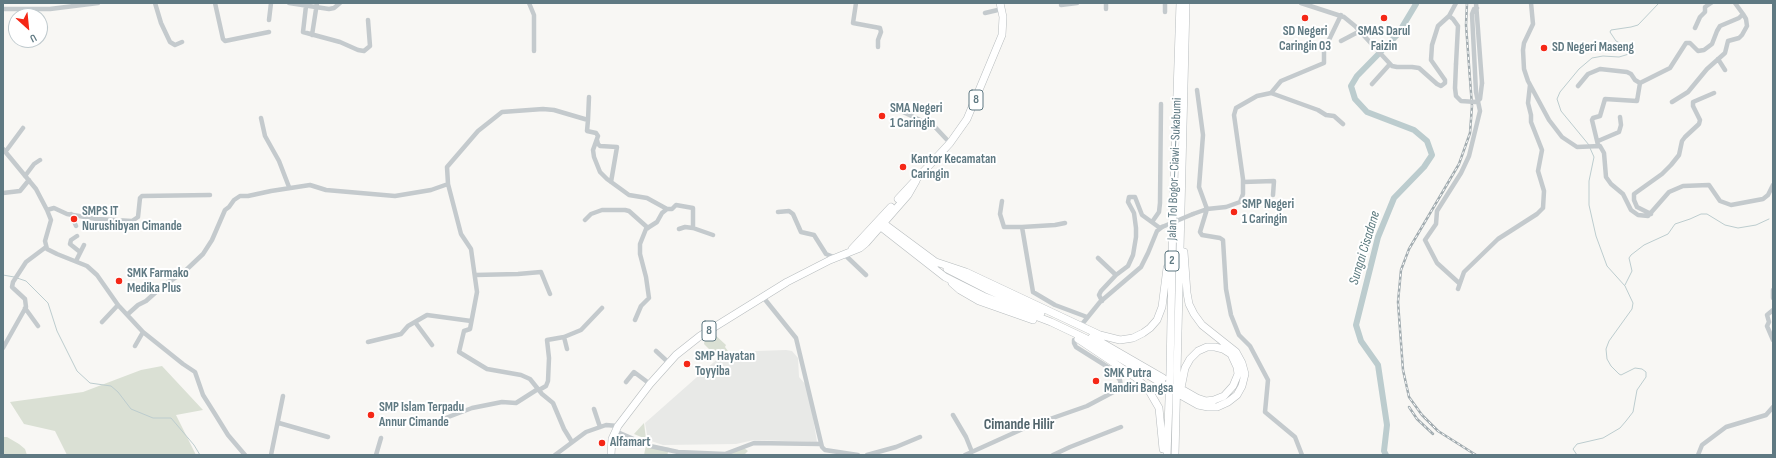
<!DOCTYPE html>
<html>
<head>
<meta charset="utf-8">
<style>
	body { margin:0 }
	#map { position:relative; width:1776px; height:458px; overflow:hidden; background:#f8f7f4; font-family:"Sofia Sans Condensed",sans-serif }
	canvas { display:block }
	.frame { position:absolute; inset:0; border:4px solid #5f7982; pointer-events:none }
	.north { position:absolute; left:8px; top:8px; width:40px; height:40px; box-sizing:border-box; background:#fff; border:1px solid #bfc9cd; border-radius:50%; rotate:153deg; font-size:11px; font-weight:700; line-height:16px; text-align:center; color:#5f7982 }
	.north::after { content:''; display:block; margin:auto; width:14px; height:18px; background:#f52716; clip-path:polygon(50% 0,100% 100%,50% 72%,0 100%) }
</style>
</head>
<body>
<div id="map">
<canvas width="1776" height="458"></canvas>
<div class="frame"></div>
<div class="north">U</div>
</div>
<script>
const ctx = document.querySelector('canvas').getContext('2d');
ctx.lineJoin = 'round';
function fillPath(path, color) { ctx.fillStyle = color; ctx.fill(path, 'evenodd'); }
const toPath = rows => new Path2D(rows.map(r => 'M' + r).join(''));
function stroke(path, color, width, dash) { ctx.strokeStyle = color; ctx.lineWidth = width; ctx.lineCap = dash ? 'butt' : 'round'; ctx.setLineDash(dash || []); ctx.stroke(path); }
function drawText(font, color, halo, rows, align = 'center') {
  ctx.font = font + ' "Sofia Sans Condensed",sans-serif'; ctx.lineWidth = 4; ctx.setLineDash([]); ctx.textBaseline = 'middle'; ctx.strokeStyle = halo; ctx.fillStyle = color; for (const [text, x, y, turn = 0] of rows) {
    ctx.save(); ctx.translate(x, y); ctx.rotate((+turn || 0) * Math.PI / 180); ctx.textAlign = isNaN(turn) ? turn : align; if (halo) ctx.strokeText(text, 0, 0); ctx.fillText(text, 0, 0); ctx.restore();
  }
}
const built = toPath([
	[786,350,792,351,798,358,799,377,808,387,817,442,754,440,736,444,663,445,648,440,645,423,714,362,728,352]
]);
const green = toPath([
	[713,333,726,345,725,347,728,351,720,356,716,356,704,344,705,339],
	[162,366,203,410,176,415,196,455,67,455,55,431,24,424,10,402,83,392,141,370],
	[644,423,646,439,634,434],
	[3,437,7,437,19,444,25,449,27,455,3,455],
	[651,443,652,443,651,445,670,448,667,455,644,455,646,445],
	[744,448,748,451,744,455,730,455,731,453]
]);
const stream = toPath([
	[1589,145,1561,111,1557,99,1560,92,1579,69,1592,58,1603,56,1619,57,1629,54,1631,49,1616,41,1610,32,1611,30,1631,27,1638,25,1659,3],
	[3,275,14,277],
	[17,278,26,281,48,303,57,331,77,371,90,383,111,386,118,392,131,409,153,418,171,418,194,445,200,455],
	[1625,285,1632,271,1629,258,1631,255,1644,245,1668,234,1675,224,1690,219,1701,214,1707,214,1725,225,1738,228,1756,225,1769,219],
	[1577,455,1573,449,1577,444,1603,438,1620,428,1626,421,1633,412,1637,390,1646,377,1646,372,1642,369,1635,368,1621,375,1619,374,1611,366,1607,359,1606,349,1609,341,1632,309,1633,303,1625,286,1607,266,1596,236,1589,205,1589,181,1594,157,1590,148]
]);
const river = toPath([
	[1386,455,1384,451,1387,425,1378,365,1361,341,1356,325,1378,237,1394,198,1424,167,1432,155,1427,141,1414,130,1367,112,1355,99,1351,86,1357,76,1398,34,1416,4,1415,3]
]);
const minor = toPath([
	[155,3,161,23,170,42,175,45,182,42],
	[215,3,223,39,225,41,269,32],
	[289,3,329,9,334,8,340,3],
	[529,3,534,15,534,51],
	[856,3,853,23,880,28,881,32,878,40,878,47],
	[1106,3,1106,9],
	[1165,3,1165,12],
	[1301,3,1344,17,1355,26,1392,66,1397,67,1412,67,1419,68,1437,84,1441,86,1445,83,1445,80,1431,60,1432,45,1438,26,1449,16,1456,3],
	[1476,3,1482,83],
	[1531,3,1533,24,1524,43,1523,50,1524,69,1528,81,1549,120,1562,137,1577,147,1600,146,1604,153,1606,177,1611,184,1623,194,1631,210,1638,215,1648,216,1669,192,1683,186,1709,185,1720,201,1731,205,1763,199,1768,195,1773,185],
	[1735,3,1743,14],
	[1061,5,1077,3],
	[306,6,303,32,340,42,358,50,364,51,370,46,368,20],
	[3,9,50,9,98,3],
	[985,13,1002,9],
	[1449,16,1453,19,1458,26,1456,64],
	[269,20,271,3],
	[1695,28,1700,17,1705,12,1705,7,1711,3],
	[312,35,317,3],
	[1341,41,1360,31],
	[1718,59,1725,70],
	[1372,84,1390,64],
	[1578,86,1588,74,1600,69,1627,72,1631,74,1635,80,1640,83],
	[1197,90,1203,135,1199,187,1207,209,1200,232,1202,235,1220,238,1223,240,1226,289,1231,315,1239,335,1250,346,1268,380,1265,412,1295,437,1302,455],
	[1271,93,1318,110,1326,115,1334,116,1343,124],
	[903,112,935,127,950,143],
	[261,118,265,136,279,161,289,187],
	[588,120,589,97],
	[597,140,598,144,600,146,617,147,611,182],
	[1598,141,1619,132,1621,125,1620,117],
	[1598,145,1592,120,1593,118,1600,116,1605,99,1637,101,1640,83,1670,68,1686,43,1690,43,1698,51,1704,50,1712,44,1717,31,1720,26,1739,18,1743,14,1746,19,1747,26,1742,35,1739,38,1728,41,1725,53,1707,69,1688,92,1672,102],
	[3,149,36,189,47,210,51,220,45,241,47,249,57,254,87,266,97,275,118,305,143,332,183,364,195,372,203,395,215,414,228,435,245,455],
	[6,151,23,128],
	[25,176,34,164,40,160],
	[1243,182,1274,181,1273,195],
	[3,193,20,191,29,180],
	[1002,201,1000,214,1004,227,1022,227],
	[47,210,54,208,67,214,97,219,132,221,138,217,140,198,142,196,210,195],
	[778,212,789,211,793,214,801,232,814,235,826,254,836,258],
	[71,214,76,226],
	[1193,214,1207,209,1226,207,1240,202,1243,194,1243,179,1234,115,1236,108,1257,96,1271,93,1281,81,1324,63,1324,52,1327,44,1341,15],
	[1651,214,1637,207,1634,200,1634,194,1662,174,1671,165,1679,155,1682,141,1685,137,1699,124,1700,120,1693,106,1693,102,1714,93],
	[585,220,591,214,602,210,625,210,629,211,648,228],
	[1152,222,1159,212,1160,203,1161,104],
	[1065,223,1055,225,1022,227,1033,292,1055,305,1087,317],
	[679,229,685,227,693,228,713,235],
	[77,236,71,240,70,244,80,252],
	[844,254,866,275],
	[1098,258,1116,275],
	[76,261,84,245],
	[475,275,518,274,541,272,550,294],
	[1459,283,1437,263,1425,240,1436,224,1437,211,1461,173,1469,156,1480,111,1476,92,1472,14,1474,9,1477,8],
	[1458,289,1464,272,1498,239,1537,214,1543,208,1544,191,1538,171,1542,150,1531,122,1531,115,1528,103,1530,85],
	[1773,290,1773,298],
	[763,297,796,338,822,447,825,450,858,455],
	[1102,301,1099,295,1101,291,1116,275,1128,266,1133,255,1136,237,1136,228,1134,213,1128,202,1129,197,1135,197,1142,215,1160,228],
	[25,308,38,326],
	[1773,310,1767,315,1769,322,1767,326,1773,340],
	[128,314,138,305,146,301,164,285,184,272,203,254,212,240,225,210,229,207,234,200,240,196,248,196,271,191,310,185,326,190,395,196,431,190,448,184],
	[635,320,641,306,649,298,646,277,640,254,640,244,646,229,657,222,662,213,667,209,672,209,676,205,693,208,693,228],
	[102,322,118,305],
	[415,322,432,345],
	[1083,323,1100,302,1141,267,1148,253,1157,231,1162,227],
	[564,337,567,349],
	[368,342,401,334,408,326,427,315,471,321],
	[135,346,143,332],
	[3,348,26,307,25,299,12,287,13,282,26,262,46,247],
	[656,351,669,363],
	[626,382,634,372,650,384],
	[539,390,546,386,548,381,549,358,547,340,564,337,581,330,602,308],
	[594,409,600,427],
	[953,415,966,437,972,452],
	[443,419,472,408,502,402,516,403,538,389],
	[279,423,328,437],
	[615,431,650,446,678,452,725,454,754,443,820,444],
	[572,442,564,429,553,403,542,394,530,379,521,375,487,369,459,352,464,331,470,329,477,292,471,249,461,234,448,184,447,167,478,131,502,112,543,109,554,110,588,120,587,131,596,133,598,136,593,150,594,157,600,172,607,179,629,195,647,198,667,209],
	[271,455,283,396],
	[376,455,381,438],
	[555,455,586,432,606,425,618,426],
	[867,455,896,447,920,437],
	[965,455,1027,427,1087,406,1121,388,1120,380,1111,369,1076,347,1074,343,1074,340],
	[1053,455,1070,447,1121,427],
	[1698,455,1702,445,1726,427,1766,415,1773,407]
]);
const highway = toPath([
	[898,199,950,143,967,119,1002,35,1003,17,1000,3],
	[879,220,937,263],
	[876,223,945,277,983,296,1051,322,1091,341,1163,384],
	[852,249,891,207],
	[933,261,966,272,1100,335,1120,340,1133,338,1143,333,1150,328,1157,320,1162,307,1167,268],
	[947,269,986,289,1041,313],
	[952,283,960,290,979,301,1033,320],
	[1092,337,1163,378],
	[1078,339,1135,377,1148,389,1159,408,1163,449],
	[1180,393,1185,368,1190,359,1198,351,1207,347,1215,347,1223,349,1231,354,1237,367,1238,374,1233,386,1224,396,1214,400,1206,401,1197,398,1183,390],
	[1182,396,1198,405,1208,407,1217,407,1228,402,1237,395,1242,386,1245,374,1242,363,1236,352,1202,325,1194,314,1189,304,1187,293,1184,252],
	[611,455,612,439,618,426,650,384,676,355,700,336,787,282,830,260,860,248,866,243,908,195,916,181],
	[1167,455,1170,371,1173,212,1180,3],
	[1175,455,1186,3]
]);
const rail = toPath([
	[1467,3,1466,25,1472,106,1470,133,1459,164,1409,249,1401,270,1398,302,1403,370,1409,397,1422,415,1438,431,1476,455],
	[1409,407,1417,419,1433,434]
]);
const minorBridge = toPath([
	[1456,64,1455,88,1456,96,1461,101,1476,102,1480,99,1482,83],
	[1162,227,1193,214]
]);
const markers = [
	[1305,18,4,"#f52716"],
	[1384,18,4,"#f52716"],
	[1544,48,4,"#f52716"],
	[882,116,4,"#f52716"],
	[903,167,4,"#f52716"],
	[1234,212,4,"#f52716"],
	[74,219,4,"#f52716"],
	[119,281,4,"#f52716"],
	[687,364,4,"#f52716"],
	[1096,381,4,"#f52716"],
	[371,415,4,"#f52716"],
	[602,443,4,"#f52716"]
];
const shields = [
	[976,100,14],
	[1172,261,14],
	[709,331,14]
];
const shieldNames = [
	["8",976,100],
	["2",1172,261],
	["8",709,331]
];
const poiNames = [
	["SD Negeri",1305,32,"center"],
	["Caringin 03",1305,47,"center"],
	["SMAS Darul",1384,32,"center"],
	["Faizin",1384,47,"center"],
	["SD Negeri Maseng",1552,48],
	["SMA Negeri",890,109],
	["1 Caringin",890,124],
	["Kantor Kecamatan",911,160],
	["Caringin",911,175],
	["SMP Negeri",1242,205],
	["1 Caringin",1242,220],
	["SMPS IT",82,212],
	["Nurushibyan Cimande",82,227],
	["SMK Farmako",127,274],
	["Medika Plus",127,289],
	["SMP Hayatan",695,357],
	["Toyyiba",695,372],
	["SMK Putra",1104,374],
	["Mandiri Bangsa",1104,389],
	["SMP Islam Terpadu",379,408],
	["Annur Cimande",379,423],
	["Alfamart",610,443]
];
const streetNames = [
	["Jalan Tol Bogor–Ciawi–Sukabumi",1175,169,-88]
];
const waterNames = [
	["Sungai Cisadane",1365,248,-73]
];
const quarterNames = [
	["Cimande Hilir",1019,425]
];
fillPath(built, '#e8e9e7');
fillPath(green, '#dae0d4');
stroke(stream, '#bcccce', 1);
stroke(river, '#bcccce', 6);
stroke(highway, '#b7bcbe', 8);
stroke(minor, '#c4cacd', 4.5);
stroke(highway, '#fff', 7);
stroke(rail, '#a2acb0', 2.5);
stroke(rail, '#fff', 1, [3]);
stroke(minorBridge, '#c4cacd', 4.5);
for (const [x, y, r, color] of markers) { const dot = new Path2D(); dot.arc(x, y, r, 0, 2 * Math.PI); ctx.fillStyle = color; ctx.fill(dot); stroke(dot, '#fff', 1.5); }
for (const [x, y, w] of shields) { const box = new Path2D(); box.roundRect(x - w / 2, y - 10, w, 20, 3); ctx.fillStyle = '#fff'; ctx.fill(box); stroke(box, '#5f7982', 1); }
drawText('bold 12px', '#5f7982', null, shieldNames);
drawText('bold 13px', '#5f7982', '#fff', poiNames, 'left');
drawText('13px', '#5f7982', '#fff', streetNames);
drawText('italic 14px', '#5a797d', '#fff', waterNames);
drawText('bold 15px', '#52656c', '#fff', quarterNames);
</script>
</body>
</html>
